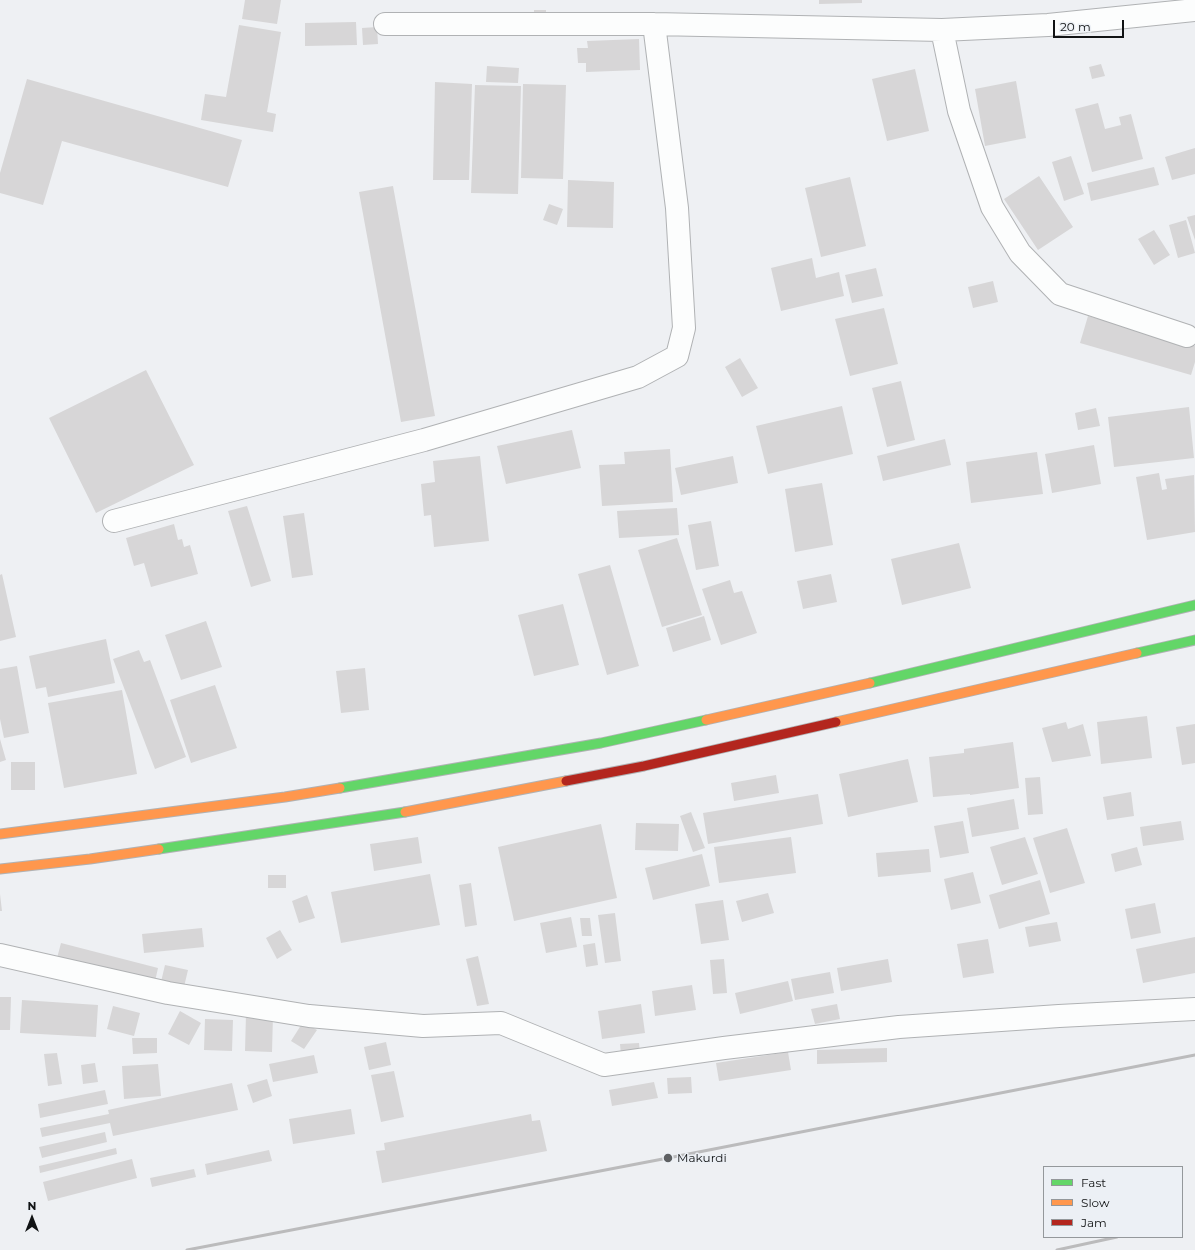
<!DOCTYPE html>
<html>
<head>
<meta charset="utf-8">
<style>
	body { margin:0 }
	#map { position:relative; width:1195px; height:1250px; overflow:hidden; background:#eef0f3; font-family:Montserrat,sans-serif }
	canvas { display:block }
	.legend { position:absolute; left:1043px; top:1166px; width:140px; height:72px; box-sizing:border-box; background:#ecf0f5; border:1px solid #94989b; margin:0; padding:5px 7px; list-style:none; font-size:12px; color:#111314 }
	.legend li { display:flex; align-items:center; gap:8px; height:20px }
	.legend b { width:20px; border:1px solid #94989b }
	.north { position:absolute; left:12px; top:1198px; width:40px; height:40px; -webkit-text-stroke:3px #ecf0f5; paint-order:stroke; rotate:0deg; font-size:11px; font-weight:700; line-height:16px; text-align:center; color:#111314 }
	.north::after { content:''; display:block; margin:auto; width:14px; height:18px; background:#111314; clip-path:polygon(50% 0,100% 100%,50% 72%,0 100%) }
	.scale { position:absolute; left:1053px; top:20px; width:71px; height:18px; box-sizing:border-box; border:2px solid #111314; border-top:0; padding-left:5px; font-size:12px; line-height:14px; white-space:nowrap; color:#111314; -webkit-text-stroke:3px #ecf0f5; paint-order:stroke }
</style>
</head>
<body>
<div id="map">
<canvas width="1195" height="1250"></canvas>
<ul class="legend">
<li><b style="height:5px;background:#63d668"></b>Fast</li>
<li><b style="height:5px;background:#ff974d"></b>Slow</li>
<li><b style="height:5px;background:#b3261e"></b>Jam</li>
</ul>
<div class="north">N</div>
<div class="scale">20 m</div>
</div>
<script>
const ctx = document.querySelector('canvas').getContext('2d');
ctx.lineJoin = 'round';
function fillPath(path, color) { ctx.fillStyle = color; ctx.fill(path, 'evenodd'); }
const toPath = rows => new Path2D(rows.map(r => 'M' + r).join(''));
function stroke(path, color, width, dash) { ctx.strokeStyle = color; ctx.lineWidth = width; ctx.lineCap = dash ? 'butt' : 'round'; ctx.setLineDash(dash || []); ctx.stroke(path); }
function drawText(font, color, halo, rows, align = 'center') {
  ctx.font = font + ' Montserrat,sans-serif'; ctx.lineWidth = 3; ctx.setLineDash([]); ctx.textBaseline = 'middle'; ctx.strokeStyle = halo; ctx.fillStyle = color; for (const [text, x, y, turn = 0] of rows) {
    ctx.save(); ctx.translate(x, y); ctx.rotate((+turn || 0) * Math.PI / 180); ctx.textAlign = isNaN(turn) ? turn : align; if (halo) ctx.strokeText(text, 0, 0); ctx.fillText(text, 0, 0); ctx.restore();
  }
}
const building = toPath([
	[245,0,281,0,277,24,242,19],
	[819,0,862,0,862,3,819,4],
	[534,10,546,10,546,16,534,16],
	[356,22,357,45,305,46,305,23],
	[239,25,281,32,267,112,276,114,273,132,201,120,205,94,226,97],
	[377,27,378,44,363,45,362,28],
	[639,39,640,70,586,72,586,63,578,63,577,48,588,48,587,41],
	[1101,64,1105,76,1092,79,1089,67],
	[487,66,519,68,518,83,486,82],
	[915,69,929,131,887,141,872,79],
	[27,79,242,140,228,187,62,141,43,205,0,193,0,173],
	[1016,81,1026,138,985,146,975,89],
	[435,82,472,84,469,180,433,180],
	[523,84,566,85,563,179,521,178],
	[475,85,521,86,518,194,471,193],
	[1098,103,1105,129,1121,125,1119,117,1131,114,1143,159,1092,172,1075,109],
	[1195,148,1195,174,1172,180,1165,157],
	[1071,156,1084,194,1064,201,1052,162],
	[1154,167,1159,185,1091,201,1087,183],
	[1039,176,1073,227,1038,250,1004,199],
	[850,177,866,246,821,257,805,188],
	[568,180,614,182,613,228,567,227],
	[393,186,435,416,401,422,359,192],
	[549,204,563,209,557,225,543,220],
	[1195,215,1195,240,1187,217],
	[1186,220,1195,253,1178,258,1169,225],
	[1154,230,1170,255,1154,265,1138,239],
	[812,258,816,278,839,272,844,296,781,311,771,268],
	[876,268,883,296,852,303,845,275],
	[993,281,998,302,973,308,968,287],
	[884,308,898,364,850,376,835,319],
	[1088,316,1195,346,1195,362,1191,375,1080,343],
	[740,358,758,388,742,397,725,367],
	[146,370,194,465,96,513,49,418],
	[901,381,915,440,887,447,872,388],
	[842,406,853,454,768,474,756,426],
	[1189,407,1194,458,1114,467,1108,417],
	[1096,408,1100,426,1078,430,1075,413],
	[572,430,581,468,506,484,497,446],
	[945,439,951,465,883,481,877,456],
	[1094,445,1101,484,1052,493,1045,454],
	[670,449,673,502,602,506,599,465,625,464,624,452],
	[1037,452,1043,494,971,503,966,462],
	[480,456,489,541,434,547,431,515,424,516,421,484,435,482,433,461],
	[733,456,738,483,681,495,675,468],
	[1159,473,1162,490,1167,489,1165,479,1194,475,1195,532,1147,540,1136,477],
	[822,483,833,545,795,552,785,489],
	[247,506,271,581,251,587,228,511],
	[677,508,679,535,619,538,617,511],
	[304,513,313,575,292,578,283,516],
	[711,521,719,566,696,570,688,525],
	[174,524,178,540,182,539,184,547,190,545,198,574,151,587,144,563,134,566,126,538],
	[677,538,702,615,662,627,638,550],
	[959,543,971,588,902,605,891,559],
	[610,565,639,666,607,675,578,574],
	[2,574,16,637,0,641,0,575],
	[831,574,837,602,803,609,797,581],
	[730,580,734,593,742,591,757,633,721,645,702,589],
	[563,604,579,665,534,676,518,615],
	[704,616,711,640,673,652,666,628],
	[206,621,222,667,181,680,165,635],
	[106,639,115,683,48,697,46,687,36,689,29,656],
	[139,650,144,662,150,660,186,757,155,769,113,659],
	[17,666,29,733,4,738,0,719,0,669],
	[365,668,369,710,341,713,336,671],
	[215,685,237,748,191,763,170,700],
	[122,690,137,774,64,788,48,703],
	[1147,716,1152,758,1101,764,1097,722],
	[1066,722,1068,729,1083,724,1091,756,1052,762,1042,728],
	[1195,724,1195,763,1182,765,1176,727],
	[0,739,6,760,0,762],
	[1013,742,1019,788,970,795,970,794,933,797,929,757,964,753,964,749],
	[908,759,918,802,848,817,839,774],
	[11,762,35,762,35,790,11,790],
	[776,775,779,793,734,801,731,783],
	[1040,777,1043,814,1028,815,1025,778],
	[1131,792,1134,816,1107,820,1103,797],
	[818,794,823,824,708,844,703,813],
	[1014,799,1019,829,972,837,967,808],
	[691,812,705,848,693,852,680,816],
	[963,821,969,853,940,858,934,826],
	[1181,821,1184,840,1143,846,1140,827],
	[636,823,679,824,678,851,635,850],
	[601,824,617,898,514,921,498,847],
	[1067,828,1085,883,1050,893,1033,838],
	[418,837,422,863,374,871,370,844],
	[791,837,796,873,719,883,714,847],
	[1025,837,1038,874,1002,885,990,847],
	[1137,847,1142,865,1115,872,1111,854],
	[929,849,931,872,878,877,876,853],
	[702,854,710,886,653,900,645,868],
	[973,872,981,903,951,910,944,879],
	[430,874,440,925,341,943,331,892],
	[268,875,286,875,286,888,268,888],
	[1040,880,1050,914,999,929,989,895],
	[471,883,477,925,465,927,459,885],
	[768,893,774,913,742,922,736,901],
	[0,894,2,911,0,911],
	[307,895,315,918,299,923,292,901],
	[723,900,729,940,701,944,695,904],
	[1155,903,1161,933,1131,939,1125,909],
	[615,913,621,961,605,963,598,915],
	[571,917,577,947,546,953,540,923],
	[580,918,590,918,592,936,582,936],
	[1057,922,1061,941,1029,947,1025,927],
	[202,928,204,947,144,953,142,934],
	[280,930,292,950,277,959,266,938],
	[1195,937,1195,973,1143,983,1136,949],
	[988,939,994,973,963,978,957,944],
	[61,943,158,968,154,986,56,962],
	[595,943,598,965,586,967,583,945],
	[478,956,489,1004,477,1006,466,959],
	[724,959,727,993,713,994,710,960],
	[888,959,892,982,841,991,837,968],
	[165,965,188,970,183,991,160,986],
	[830,972,834,993,795,1000,791,979],
	[788,981,793,1001,740,1014,735,993],
	[692,985,696,1010,655,1016,652,991],
	[0,997,11,997,10,1030,0,1030],
	[22,1000,98,1005,96,1037,20,1033],
	[641,1004,645,1033,602,1039,598,1011],
	[837,1004,840,1019,815,1024,811,1009],
	[113,1006,140,1013,134,1036,107,1029],
	[180,1011,201,1023,189,1045,168,1034],
	[246,1014,273,1015,272,1052,245,1051],
	[205,1019,233,1020,232,1051,204,1050],
	[303,1022,317,1030,304,1049,291,1041],
	[132,1038,157,1038,157,1053,133,1054],
	[386,1042,391,1065,369,1070,364,1047],
	[639,1043,640,1055,621,1055,620,1044],
	[887,1048,887,1062,817,1064,817,1050],
	[788,1052,791,1070,719,1081,716,1063],
	[57,1053,62,1084,48,1086,44,1054],
	[314,1055,318,1073,273,1082,269,1064],
	[95,1063,98,1082,83,1084,81,1065],
	[158,1064,161,1096,124,1099,122,1066],
	[394,1071,404,1117,381,1122,371,1075],
	[691,1077,692,1093,668,1094,667,1078],
	[267,1079,272,1096,253,1103,247,1085],
	[654,1082,658,1098,612,1106,609,1090],
	[232,1083,238,1110,113,1136,110,1123,42,1137,40,1128,109,1114,108,1110],
	[105,1090,108,1104,40,1118,38,1104],
	[351,1109,355,1134,293,1144,289,1119],
	[531,1114,532,1121,540,1120,547,1151,382,1183,376,1151,385,1150,384,1143],
	[105,1132,107,1142,42,1158,39,1147],
	[116,1148,117,1154,40,1173,39,1166],
	[269,1150,272,1161,207,1175,205,1164],
	[132,1159,137,1178,48,1201,43,1182],
	[194,1169,196,1177,152,1187,150,1178]
]);
const street = toPath([
	[385,24,654,24,942,30,1048,25,1195,10],
	[942,30,959,111,992,207,1020,253,1060,294,1187,336],
	[114,521,424,440,638,377,677,356,684,328,677,208,654,24],
	[0,955,168,993,309,1016,423,1026,501,1023,604,1065,724,1048,899,1027,1059,1016,1195,1009]
]);
const fast = toPath([
	[1137,653,1195,640],
	[870,683,1195,605],
	[340,788,601,743,706,720],
	[159,849,405,812]
]);
const slow = toPath([
	[706,720,870,683],
	[836,722,1137,653],
	[405,812,566,781],
	[0,834,285,797,340,788],
	[0,869,90,859,159,849]
]);
const jam = toPath([
	[566,781,644,766,836,722]
]);
const rail = toPath([
	[187,1250,668,1158,1195,1055],
	[1057,1250,1117,1237]
]);
const markers = [
	[668,1158,5,"#5e6062"]
];
const poiNames = [
	["Makurdi",677,1158]
];
fillPath(building, '#d7d6d7');
stroke(street, '#b0b2b4', 24);
stroke(fast, '#b0b2b4', 11);
stroke(slow, '#b0b2b4', 11);
stroke(jam, '#b0b2b4', 11);
stroke(street, '#fcfdfd', 22);
stroke(fast, '#63d668', 9);
stroke(slow, '#ff974d', 9);
stroke(jam, '#b3261e', 9);
stroke(rail, '#bbbbbc', 3);
for (const [x, y, r, color] of markers) { const dot = new Path2D(); dot.arc(x, y, r, 0, 2 * Math.PI); ctx.fillStyle = color; ctx.fill(dot); stroke(dot, '#ecf0f5', 1.5); }
drawText('12px', '#111314', '#ecf0f5', poiNames, 'left');
</script>
</body>
</html>
